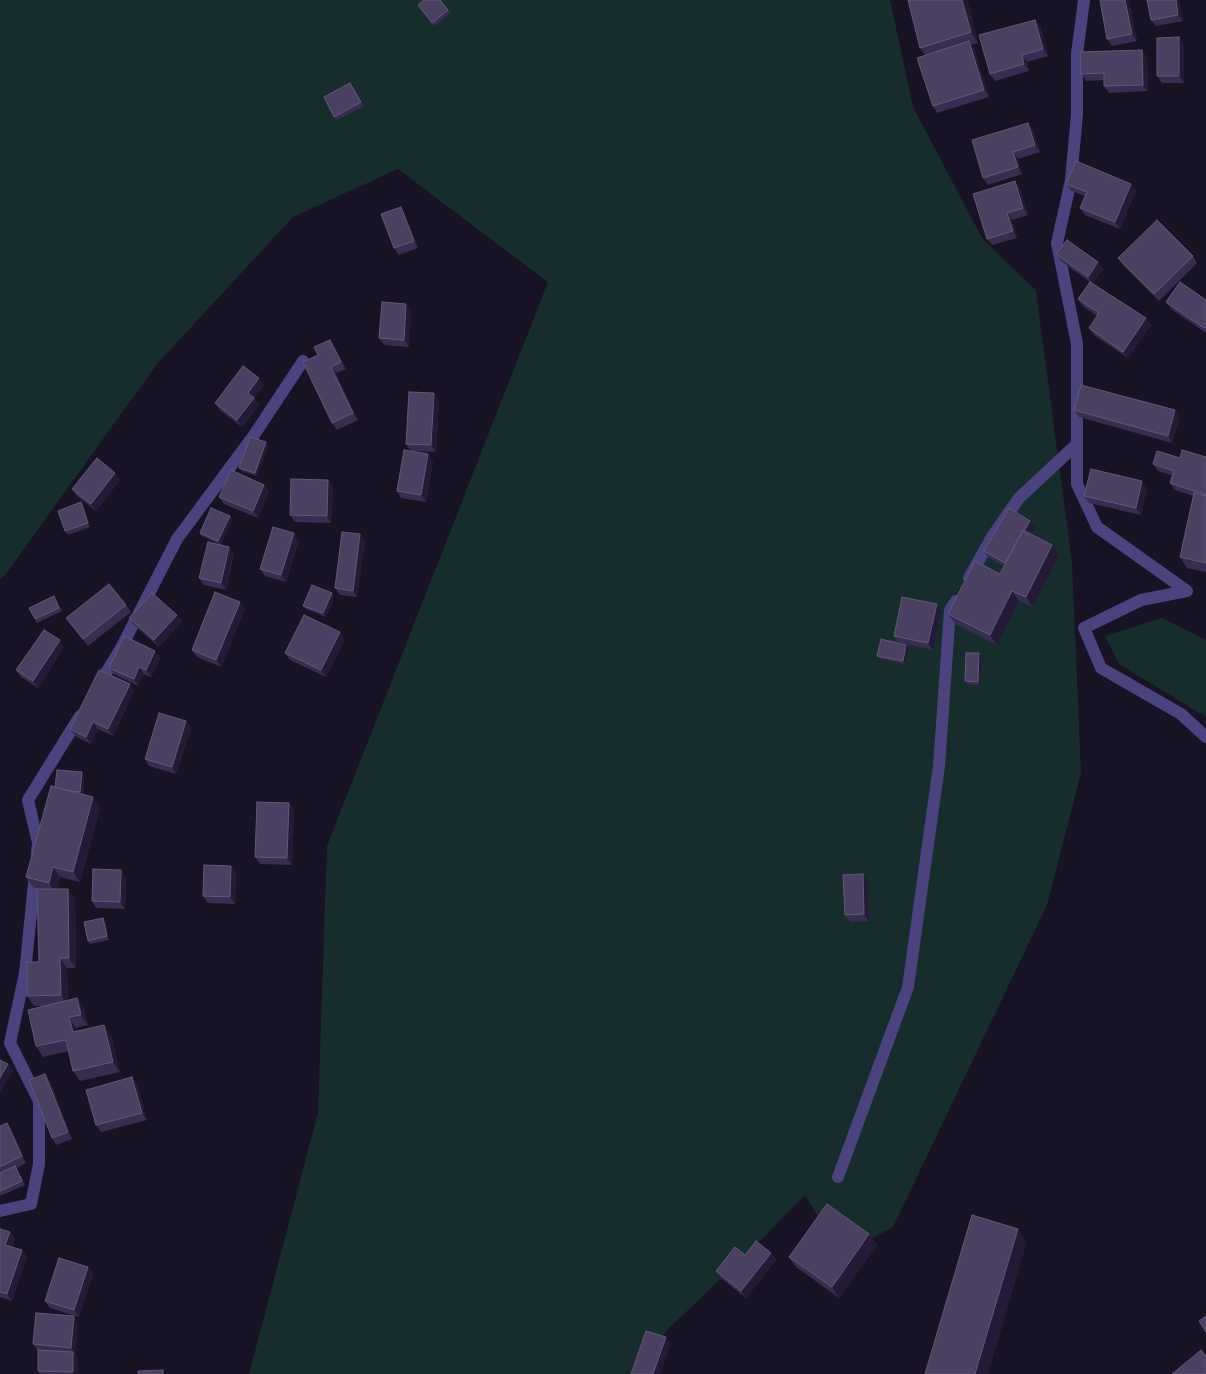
<!DOCTYPE html>
<html>
<head>
<meta charset="utf-8">
<style>
	body { margin:0 }
	canvas { display:block; background:#171224 }
</style>
</head>
<body>
<canvas width="1206" height="1374"></canvas>
<script>
const ctx = document.querySelector('canvas').getContext('2d');
ctx.lineJoin = 'round';
function fillPath(path, color) { ctx.fillStyle = color; ctx.fill(path, 'evenodd'); }
const toPath = rows => new Path2D(rows.map(r => 'M' + r).join(''));
function stroke(path, color, width, dash) { ctx.strokeStyle = color; ctx.lineWidth = width; ctx.lineCap = dash ? 'butt' : 'round'; ctx.setLineDash(dash || []); ctx.stroke(path); }
const green = toPath([
	[0,0,890,0,913,107,982,238,1036,291,1072,563,1081,773,1047,905,893,1227,841,1255,805,1195,750,1251,666,1331,642,1374,249,1374,318,1113,327,846,548,282,398,169,293,217,157,364,5,575,0,579],
	[1162,618,1206,640,1206,717,1119,664,1105,636]
]);
const minor = toPath([
	[1084,0,1077,54,1077,114,1071,180,1057,243,1077,344,1077,484,1097,527,1187,591,1141,600,1084,628,1101,668,1181,714,1206,737],
	[969,578,992,537,1019,498,1077,444],
	[98,686,120,650,177,539,254,435,303,361],
	[37,853,38,843,28,800,80,716],
	[838,1177,908,987,939,766,950,610,956,601],
	[0,1211,31,1204,39,1164,39,1101,10,1043,25,973,35,873]
]);
const wall = toPath([
	[440,0,451,13,434,26,418,5],
	[1100,0,1129,0,1137,41,1112,46,1107,39],
	[1179,0,1183,21,1156,26,1151,20],
	[968,3,978,43,971,45,974,48,989,97,937,113,933,106,925,55,920,48],
	[1035,20,1040,26,1048,56,1027,62,1029,71,995,81,990,74],
	[1184,44,1184,83,1162,83,1157,76],
	[1147,57,1148,91,1109,93,1104,86,1104,80,1086,81,1081,74],
	[350,83,364,106,337,120,334,117],
	[1028,123,1033,130,1040,152,1018,159,1022,174,988,185,983,178],
	[1015,181,1020,188,1028,215,1012,220,1017,238,992,245,987,239],
	[1066,184,1131,184,1136,190,1120,229,1085,215,1080,208,1085,196,1071,191],
	[405,214,418,248,399,255,394,248],
	[1056,254,1103,269,1093,283,1151,325,1128,358,1094,335,1089,328,1097,316,1083,306,1078,299,1090,282,1061,261],
	[1193,256,1197,263,1159,301,1123,265,1118,258],
	[1206,300,1206,333,1171,309,1166,302],
	[411,311,409,347,384,345,379,338],
	[335,347,346,369,336,373,358,420,337,430,332,423,318,355],
	[259,378,264,385,254,398,259,405,242,427,220,410,215,403],
	[439,400,436,452,411,451,406,444],
	[1074,410,1180,417,1172,443,1079,417],
	[266,442,268,446,257,476,242,471,239,468],
	[1206,457,1206,572,1187,568,1180,557,1193,496,1175,490,1170,483,1173,476,1158,471,1153,464,1180,458],
	[433,461,426,502,401,498,397,491],
	[120,480,96,511,77,496,72,489],
	[328,480,333,487,331,523,295,522,290,515],
	[264,485,269,491,258,518,224,504,219,497],
	[1147,488,1141,515,1089,503,1084,496],
	[81,502,83,506,90,527,68,535,65,531],
	[230,516,232,520,221,545,202,536,200,533],
	[1035,527,1031,535,1059,556,1033,607,1019,601,997,645,955,624,948,614,1000,574,1004,566,989,558,984,551],
	[360,534,365,541,357,597,340,595,335,588],
	[299,540,286,582,265,576,260,569],
	[234,554,226,590,204,585,199,578],
	[332,593,334,597,326,617,306,609,303,606],
	[56,600,62,611,37,623,35,619],
	[126,605,131,612,88,646,66,618],
	[245,609,221,667,197,657,192,650],
	[941,611,933,650,898,643,894,636],
	[177,615,182,621,159,647,134,625,129,618],
	[345,639,326,677,290,660,285,653],
	[64,647,38,688,21,677,16,670],
	[909,648,905,664,880,659,877,656],
	[155,651,160,658,151,677,144,674,138,686,114,674,109,668],
	[982,657,980,685,967,684,965,681],
	[130,684,134,691,113,736,98,729,91,744,75,736,70,729],
	[186,721,191,728,176,774,149,766,145,759],
	[84,776,83,794,100,807,80,882,60,877,57,889,75,899,76,968,67,968,68,1001,84,1009,88,1025,76,1028,77,1031,111,1035,120,1072,80,1081,73,1071,69,1051,43,1057,36,1046,45,1006,34,1006,27,996,39,962,40,889,34,888,26,877,55,787],
	[289,803,294,810,292,865,260,864,255,857],
	[231,866,236,873,235,904,208,903,203,896],
	[863,874,868,881,869,921,850,922,845,915],
	[126,877,125,909,96,908,92,901],
	[103,918,105,922,109,940,90,944,88,941],
	[50,1081,72,1139,56,1145,52,1138],
	[137,1084,147,1120,101,1132,96,1125],
	[7,1123,12,1130,26,1163,17,1168,25,1185,0,1196,0,1126],
	[0,1229,10,1232,15,1239,12,1247,22,1250,27,1257,12,1301,0,1297],
	[869,1234,877,1245,839,1298,796,1267,789,1257],
	[771,1253,776,1260,746,1298,721,1278,716,1271,745,1255],
	[88,1267,93,1274,79,1317,50,1308,45,1301],
	[78,1323,75,1355,78,1358,78,1374,40,1374,38,1371,38,1351,33,1344]
]);
const shadedWall = toPath([
	[962,0,965,0,968,3,978,43,971,32],
	[1125,0,1129,0,1137,41,1132,34],
	[1176,0,1179,0,1183,21,1178,15],
	[1035,20,1040,26,1048,56,1043,49],
	[1179,37,1184,44,1184,83,1179,76],
	[969,41,974,48,989,97,984,90],
	[1142,50,1147,57,1148,91,1143,85],
	[1022,55,1027,62,1029,71,1024,64],
	[1028,123,1033,130,1040,152,1035,145],
	[1013,152,1018,159,1022,174,1018,167],
	[1015,181,1020,188,1028,215,1023,208],
	[1131,184,1136,190,1120,229,1115,222],
	[401,207,405,214,418,248,414,241],
	[1007,213,1012,220,1017,238,1013,231],
	[1098,262,1103,269,1093,284,1088,277],
	[406,304,411,311,409,347,404,340],
	[1146,318,1151,325,1128,358,1123,352],
	[330,340,335,347,346,369,341,362],
	[331,367,336,373,358,420,353,413],
	[259,378,264,385,253,400,248,393],
	[434,393,439,400,436,452,431,445],
	[254,398,259,405,242,427,237,420],
	[1175,410,1180,417,1172,443,1168,436],
	[266,442,268,446,257,476,255,473],
	[428,454,433,461,426,502,421,495],
	[115,473,120,480,96,511,91,504],
	[328,480,333,487,331,523,327,516],
	[1142,481,1147,488,1141,515,1136,508],
	[264,485,269,491,258,518,253,511],
	[81,502,83,506,90,527,88,523],
	[230,516,232,520,221,545,218,541],
	[1030,521,1035,527,1010,570,1005,563],
	[294,533,299,540,286,582,281,575],
	[360,534,365,541,357,597,353,591],
	[1052,545,1059,556,1033,607,1026,597],
	[229,547,234,554,226,590,221,583],
	[1012,591,1019,601,997,645,990,635],
	[332,593,334,597,326,617,323,613],
	[240,602,245,609,221,667,216,660],
	[937,604,941,611,933,650,928,643],
	[177,615,182,621,159,647,154,640],
	[340,632,345,639,326,677,321,670],
	[60,640,64,647,38,688,33,681],
	[906,645,909,648,905,664,903,661],
	[155,651,160,658,151,677,146,670],
	[979,653,982,657,980,685,978,682],
	[139,667,144,674,138,686,134,679],
	[130,684,134,691,113,736,108,729],
	[186,721,191,728,176,774,172,767],
	[93,722,98,729,91,744,86,737],
	[82,772,84,776,82,795,80,792],
	[93,797,100,807,80,882,73,872],
	[289,803,294,810,292,865,287,858],
	[231,866,236,873,235,904,230,897],
	[53,867,60,877,56,893,49,883],
	[121,870,126,877,125,909,120,902],
	[863,874,868,881,869,921,864,914],
	[68,889,75,899,76,968,69,958],
	[103,918,105,922,109,940,107,936],
	[60,958,67,968,68,1005,61,995],
	[77,998,84,1009,88,1025,81,1015],
	[69,1017,76,1028,80,1042,73,1032],
	[104,1025,111,1035,120,1072,113,1062],
	[8,1064,13,1071,0,1093,0,1078],
	[45,1074,50,1081,72,1139,68,1132],
	[132,1077,137,1084,147,1120,142,1113],
	[7,1123,12,1130,26,1163,22,1156],
	[1018,1229,1027,1242,988,1374,975,1374],
	[10,1232,15,1239,10,1252,5,1245],
	[869,1234,877,1245,839,1298,832,1287],
	[22,1250,27,1257,12,1301,7,1294],
	[771,1253,776,1260,746,1298,741,1291],
	[88,1267,93,1274,79,1317,74,1310],
	[74,1316,78,1323,76,1355,71,1348],
	[666,1337,671,1344,660,1374,653,1374],
	[73,1352,78,1358,78,1374,74,1374,73,1372]
]);
const building = toPath([
	[424,0,440,0,448,10,432,23,418,5,424,0],
	[908,0,962,0,971,32,920,48,908,0],
	[1100,0,1125,0,1132,34,1107,39,1100,0],
	[1147,0,1176,0,1178,15,1151,20,1147,0],
	[1035,20,1043,49,1022,55,1024,64,990,74,979,35,1035,20],
	[1179,37,1179,76,1157,76,1157,38,1179,37],
	[969,41,984,90,933,106,917,58,969,41],
	[1142,50,1143,85,1104,86,1104,73,1081,74,1080,52,1142,50],
	[350,83,361,102,334,117,324,97,350,83],
	[1028,123,1035,145,1013,152,1018,167,983,178,972,140,1028,123],
	[1076,161,1131,184,1115,222,1080,208,1087,192,1066,184,1076,161],
	[1015,181,1023,208,1007,213,1013,231,987,239,973,194,1015,181],
	[401,207,414,241,394,248,381,214,401,207],
	[1157,220,1193,256,1154,294,1118,258,1157,220],
	[1067,240,1098,262,1088,277,1056,254,1067,240],
	[1090,282,1146,318,1123,352,1089,328,1099,313,1078,299,1090,282],
	[1180,282,1206,300,1206,326,1204,328,1166,302,1180,282],
	[382,302,406,304,404,340,379,338,382,302],
	[330,340,341,362,331,367,353,413,332,423,303,362,318,355,314,347,330,340],
	[243,366,259,378,248,393,254,398,237,420,215,403,243,366],
	[1081,385,1175,410,1168,436,1074,410,1081,385],
	[409,392,434,393,431,445,406,444,409,392],
	[250,437,266,442,255,473,239,468,250,437],
	[404,450,428,454,421,495,397,491,404,450],
	[1182,450,1206,457,1206,495,1170,483,1174,471,1153,464,1157,451,1180,458,1182,450],
	[97,458,115,473,91,504,72,489,97,458],
	[1091,469,1142,481,1136,508,1084,496,1091,469],
	[231,470,264,485,253,511,219,497,231,470],
	[291,479,328,480,327,516,290,515,291,479],
	[1194,493,1206,496,1206,563,1180,557,1194,493],
	[81,502,88,523,65,531,58,511,81,502],
	[211,508,230,516,218,541,200,533,211,508],
	[1009,508,1030,521,1024,531,1023,530,1005,563,984,551,1009,508],
	[273,527,294,533,281,575,260,569,273,527],
	[1023,530,1052,545,1026,597,1012,591,990,635,948,614,975,561,1000,574,1023,530],
	[342,532,360,534,353,591,335,588,342,532],
	[208,542,229,547,221,583,199,578,208,542],
	[109,584,126,605,83,639,66,618,109,584],
	[312,585,332,593,323,613,303,606,312,585],
	[215,592,240,602,216,660,192,650,215,592],
	[152,593,177,615,154,640,129,618,152,593],
	[54,596,59,608,35,619,29,608,54,596],
	[902,597,937,604,928,643,894,636,902,597],
	[304,615,340,632,321,670,285,653,304,615],
	[44,630,60,640,33,681,16,670,44,630],
	[124,636,155,651,146,670,139,667,134,679,109,668,124,636],
	[881,639,906,645,903,661,877,656,881,639],
	[966,653,979,653,978,682,965,681,966,653],
	[99,670,130,684,108,729,93,722,86,737,70,729,99,670],
	[159,713,186,721,172,767,145,759,159,713],
	[57,770,82,772,80,792,70,791,55,787,57,770],
	[51,786,93,797,73,872,53,867,49,883,26,877,51,786],
	[257,802,289,803,287,858,255,857,257,802],
	[204,865,231,866,230,897,203,896,204,865],
	[93,869,121,870,120,902,92,901,93,869],
	[863,874,864,914,845,915,843,875,863,874],
	[37,889,68,889,69,958,60,958,61,995,27,996,27,962,39,962,37,889],
	[103,918,107,936,88,941,84,922,103,918],
	[77,998,81,1015,69,1017,73,1032,104,1025,113,1062,73,1071,66,1040,36,1046,28,1010,77,998],
	[0,1060,8,1064,0,1078,0,1060],
	[45,1074,68,1132,52,1138,29,1080,45,1074],
	[132,1077,142,1113,96,1125,86,1090,132,1077],
	[7,1123,22,1156,0,1167,0,1126,7,1123],
	[15,1166,22,1181,0,1191,0,1173,15,1166],
	[827,1204,869,1234,832,1287,789,1257,827,1204],
	[972,1215,1018,1229,975,1374,925,1374,972,1215],
	[0,1229,10,1232,5,1245,22,1250,7,1294,0,1292,0,1229],
	[756,1241,771,1253,741,1291,716,1271,735,1247,745,1255,756,1241],
	[59,1258,88,1267,74,1310,45,1301,59,1258],
	[36,1313,74,1316,71,1348,33,1344,36,1313],
	[1206,1316,1206,1332,1199,1321,1206,1316],
	[646,1331,666,1337,653,1374,631,1374,646,1331],
	[38,1350,73,1352,73,1372,38,1371,38,1350],
	[1201,1350,1206,1356,1206,1374,1172,1374,1201,1350],
	[163,1370,163,1374,138,1374,138,1371,163,1370]
]);
fillPath(green, '#162c2d');
stroke(minor, '#4a437d', 12);
fillPath(wall, '#372d50');
fillPath(shadedWall, '#221a37');
fillPath(building, '#494062');
stroke(building, '#61587a', 1);
</script>
</body>
</html>
